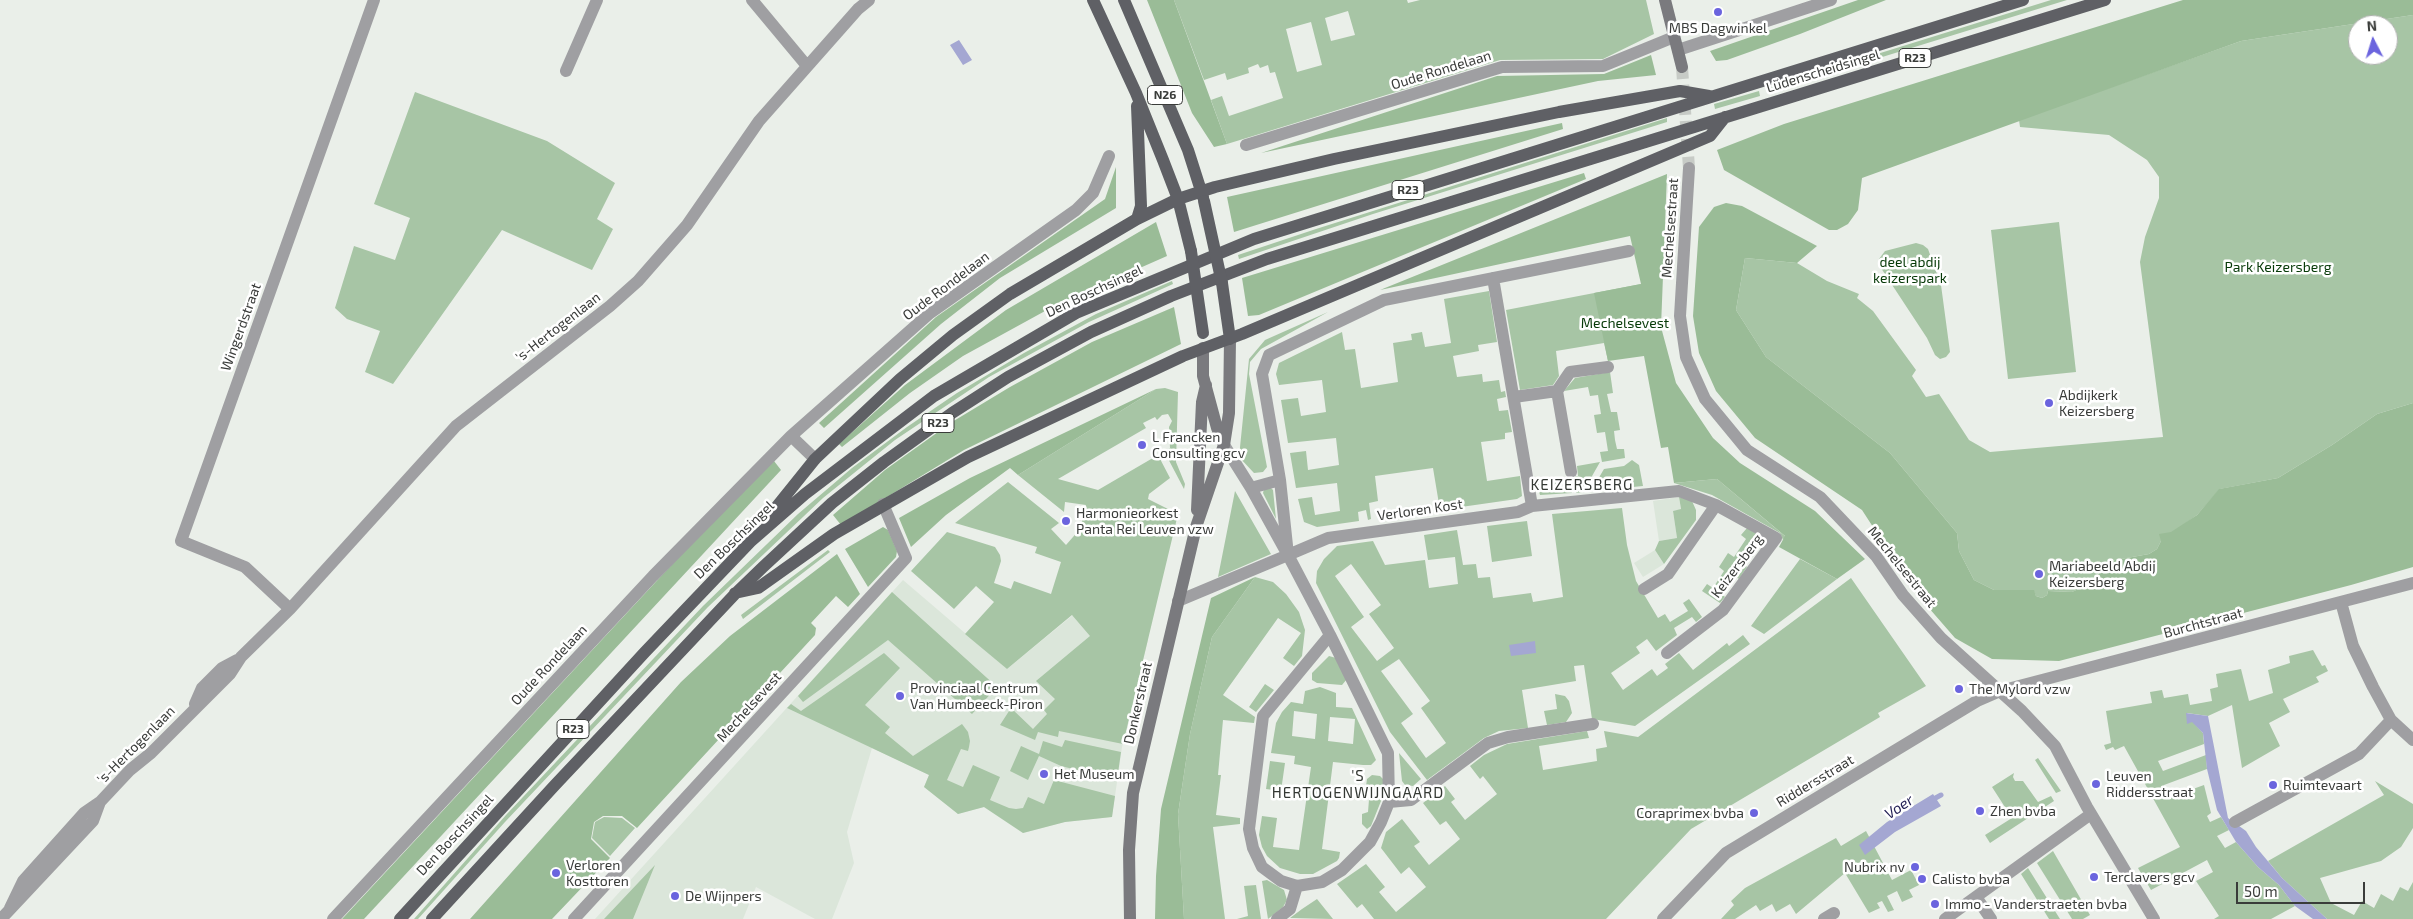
<!DOCTYPE html>
<html>
<head>
<meta charset="utf-8">
<style>
	body { margin:0 }
	#map { position:relative; width:2413px; height:919px; overflow:hidden; background:#eaefe9; font-family:"Exo 2",sans-serif }
	canvas { display:block }
	.north { position:absolute; left:2348px; top:15px; width:50px; height:50px; box-sizing:border-box; background:#fff; border:1px solid #b0b1b0; border-radius:50%; rotate:355deg; font-size:14px; font-weight:700; line-height:20px; text-align:center; color:#3a3c3a }
	.north::after { content:''; display:block; margin:auto; width:18px; height:22px; background:#6b64de; clip-path:polygon(50% 0,100% 100%,50% 72%,0 100%) }
	.scale { position:absolute; left:2236px; top:882px; width:129px; height:22px; box-sizing:border-box; border:2px solid #3a3c3a; border-top:0; padding-left:6px; font-size:15px; line-height:18px; white-space:nowrap; color:#3a3c3a; -webkit-text-stroke:4px #fff; paint-order:stroke }
</style>
</head>
<body>
<div id="map">
<canvas width="2413" height="919"></canvas>
<div class="north">N</div>
<div class="scale">50 m</div>
</div>
<script>
const ctx = document.querySelector('canvas').getContext('2d');
ctx.lineJoin = 'round';
function fillPath(path, color) { ctx.fillStyle = color; ctx.fill(path, 'evenodd'); }
const toPath = rows => new Path2D(rows.map(r => 'M' + r).join(''));
function stroke(path, color, width, dash) { ctx.strokeStyle = color; ctx.lineWidth = width; ctx.lineCap = dash ? 'butt' : 'round'; ctx.setLineDash(dash || []); ctx.stroke(path); }
function drawText(font, color, halo, rows, align = 'center') {
  ctx.font = font + ' "Exo 2",sans-serif'; ctx.lineWidth = 5; ctx.setLineDash([]); ctx.textBaseline = 'middle'; ctx.strokeStyle = halo; ctx.fillStyle = color; for (const [text, x, y, turn = 0] of rows) {
    ctx.save(); ctx.translate(x, y); ctx.rotate((+turn || 0) * Math.PI / 180); ctx.textAlign = isNaN(turn) ? turn : align; if (halo) ctx.strokeText(text, 0, 0); ctx.fillText(text, 0, 0); ctx.restore();
  }
}
const built = toPath([
	[1679,497,1681,510,1673,511,1677,538,1659,541,1653,501],
	[1655,550,1664,564,1643,577,1634,563],
	[903,580,1007,669,1073,615,1148,640,1122,747,1112,817,1065,822,1023,833,984,807,958,814,924,787,929,775,872,748,847,832,854,863,832,919,815,919,756,887,743,919,595,919]
]);
const green = toPath([
	[1174,0,1407,0,1408,3,1420,0,1646,0,1654,34,1603,59,1500,60,1227,144,1211,100,1222,96,1229,116,1283,98,1275,72,1270,73,1268,65,1260,68,1258,64,1248,68,1249,73,1227,80,1225,73,1204,80],
	[1348,11,1355,35,1331,41,1325,18],
	[1311,22,1322,65,1297,72,1286,29],
	[2051,0,2067,0,1772,91,1771,87],
	[2413,15,2413,403,2377,414,2332,445,2278,478,2220,489,2197,515,2161,541,2157,549,2149,554,2110,561,2088,585,2072,592,2048,591,2047,595,2042,598,2036,596,2033,590,1994,590,1974,580,1959,551,1957,533,1890,453,1766,357,1736,310,1745,258,1797,263,1827,281,1859,294,1857,298,1873,311,1916,370,1912,376,1926,397,1939,394,1969,440,1990,452,2163,437,2140,262,2145,237,2159,198,2159,177,2147,160,2109,135,2020,127,2019,120,2241,41],
	[2358,25,2388,25,2388,55,2358,55],
	[1759,91,1760,96,1715,109,1714,104],
	[415,92,547,141,615,183,597,219,613,229,592,270,502,230,393,384,365,372,380,331,347,319,335,308,354,246,395,260,410,218,374,204],
	[1667,118,1667,122,1373,214,1239,259,1238,255,1316,229],
	[2059,222,2076,372,2008,379,1991,230],
	[1916,243,1923,245,1928,249,1941,285,1950,352,1946,357,1940,359,1935,355,1927,338,1879,265,1879,259,1885,251],
	[1172,281,1173,284,1089,322,989,377,895,440,823,498,708,607,505,822,418,919,414,919,506,815,703,606,798,514,852,468,907,427,957,393,1024,353,1096,314],
	[1641,284,1608,361,1604,343,1556,351,1559,376,1553,385,1520,390,1506,310],
	[1489,291,1497,342,1478,345,1479,351,1453,356,1457,377,1482,374,1483,382,1499,380,1501,392,1505,391,1506,397,1497,399,1499,411,1508,410,1512,432,1505,433,1505,439,1481,442,1487,481,1520,476,1522,496,1517,499,1440,510,1433,468,1375,476,1378,501,1369,503,1371,519,1368,520,1366,510,1358,512,1359,521,1317,527,1304,522,1298,499,1312,497,1315,515,1340,511,1337,483,1296,488,1290,453,1306,451,1308,470,1339,465,1336,438,1288,443,1281,400,1298,398,1301,416,1326,412,1322,380,1279,385,1276,374,1279,363,1342,332,1345,350,1355,349,1361,388,1398,382,1393,343,1412,340,1411,334,1422,332,1425,347,1451,343,1444,299],
	[1328,312,1261,349,1250,362,1249,374,1267,467,1263,472,1254,473,1239,457,1249,359,1265,340],
	[1610,372,1613,393,1607,394,1611,412,1617,412,1620,430,1614,431,1615,440,1617,449,1624,449,1625,458,1602,462,1600,452,1608,451,1605,432,1597,433,1594,415,1601,414,1598,395,1590,396,1588,387,1564,391,1575,378],
	[1165,388,1178,392,1176,462,1185,484,1184,489,1164,451,1170,448,1169,427,1172,421,1168,414,1162,415,1157,420,1155,417,1143,423,1146,428,1058,479,1098,490,1158,455,1170,478,1149,494,1148,499,1178,514,1123,744,1059,731,1058,737,1038,732,1035,740,1000,725,1011,708,1033,729,1047,714,1044,710,1055,699,1036,681,1090,636,1072,615,1007,669,965,634,994,602,976,586,954,609,911,571,947,532,995,547,1000,555,1001,561,994,583,1011,589,1014,581,1051,594,1061,562,1035,553,1037,547,955,523,1008,482,1059,523,1051,529,1066,545,1080,529,1086,505,1065,502,1064,512,1018,475,1156,389],
	[1632,460,1639,465,1643,486,1591,491,1604,469,1624,466],
	[1600,462,1583,492,1576,493,1574,476,1578,476,1577,466],
	[1556,479,1558,487,1571,485,1572,493,1540,495,1536,482],
	[1717,479,1786,537,1783,540,1780,533,1712,495,1674,483],
	[1271,488,1273,490,1276,519,1263,493,1264,489],
	[1235,491,1271,554,1218,577],
	[1679,497,1692,501,1696,510,1696,520,1664,564,1655,550,1659,541,1677,538,1673,511,1681,509],
	[1622,508,1627,545,1636,581,1658,618,1665,614,1670,622,1688,611,1683,603,1689,599,1702,617,1696,622,1692,617,1674,628,1677,635,1656,651,1647,639,1636,647,1640,653,1611,673,1623,690,1652,669,1657,676,1668,668,1665,664,1679,653,1693,670,1727,643,1729,646,1743,635,1750,644,1635,726,1592,719,1584,665,1574,666,1576,681,1522,690,1528,728,1499,731,1484,738,1427,780,1390,732,1316,583,1317,571,1324,559,1337,546,1373,541,1385,565,1425,560,1429,588,1458,584,1455,557,1428,560,1424,535,1457,530,1463,565,1476,564,1478,578,1490,577,1493,598,1531,593,1533,602,1563,597,1552,514],
	[1351,564,1381,605,1369,614,1394,648,1377,661,1351,627,1364,617,1335,576],
	[1399,659,1430,701,1421,708,1446,743,1426,758,1401,723,1413,714,1381,671],
	[1527,521,1532,556,1492,562,1487,526],
	[1747,528,1767,540,1761,548,1755,544,1742,563,1747,567,1739,579,1733,575,1720,592,1725,597,1720,603,1702,591,1707,584,1713,588,1724,571,1719,567,1728,553,1734,557,1746,539,1741,535],
	[828,550,830,552,743,619,741,615],
	[1800,559,1837,579,1764,634,1751,626],
	[1255,577,1273,582,1286,594,1299,612,1305,630,1302,656,1294,666,1283,658,1301,633,1278,618,1223,695,1255,717,1254,723,1223,720,1218,775,1221,775,1216,815,1240,818,1240,824,1213,827,1225,919,1184,919,1178,814,1190,734,1212,637],
	[1851,578,1926,686,1878,713,1880,717,1691,829,1606,919,1374,919,1362,904,1357,908,1337,884,1366,864,1385,887,1379,892,1396,912,1426,887,1409,867,1401,874,1381,848,1386,832,1402,819,1420,842,1414,846,1429,865,1460,839,1446,821,1440,825,1423,803,1445,786,1455,799,1451,802,1465,820,1497,794,1483,776,1480,779,1470,766,1484,755,1507,744,1587,731,1589,738,1539,746,1543,770,1597,761,1596,749,1607,747,1604,731,1638,737],
	[892,592,997,687,972,714,888,640,803,702,798,696],
	[2313,650,2322,666,2325,665,2328,671,2316,677,2319,682,2283,699,2290,712,2269,723,2280,746,2242,768,2232,705,2208,716,2187,713,2188,723,2192,721,2203,733,2204,744,2158,761,2163,771,2206,755,2207,769,2164,785,2168,798,2204,785,2211,813,2207,816,2210,822,2221,817,2229,830,2217,836,2225,848,2236,842,2258,867,2279,885,2295,906,2271,919,2214,919,2219,916,2196,881,2213,872,2207,860,2151,890,2138,868,2180,847,2124,746,2115,750,2113,747,2106,750,2104,745,2111,743,2106,711,2152,703,2150,692,2162,690,2164,698,2188,694,2190,705,2212,701,2210,689,2218,687,2216,674,2241,669,2249,701,2273,693,2268,670,2290,663,2289,656],
	[884,653,900,668,865,705,890,727,885,733,913,756,962,724,968,732,970,741,969,747,968,751,961,749,947,780,963,787,973,765,1000,777,990,800,1009,808,1016,809,1023,808,1028,797,1044,804,1054,780,1115,796,1112,817,1065,822,1023,833,984,807,958,814,924,787,929,775,787,708,791,704,801,711],
	[1329,656,1336,658,1347,679,1342,685,1317,683,1312,680,1312,673],
	[1265,684,1274,690,1256,712,1249,707],
	[1320,687,1336,693,1336,707,1352,708,1376,760,1371,765,1363,765,1333,762,1322,849,1340,852,1339,858,1337,861,1313,874,1300,874,1280,868,1267,856,1262,847,1259,835,1262,816,1277,818,1273,847,1299,850,1311,767,1294,764,1295,756,1271,753,1276,723,1282,712,1291,702,1303,704,1305,691],
	[1294,711,1317,714,1315,739,1292,736],
	[1330,717,1355,719,1353,744,1328,741],
	[1555,694,1565,696,1569,701,1572,713,1566,722,1547,725,1544,711,1557,709],
	[1065,740,1121,752,1117,780,1061,766,1039,756,1028,780,1010,771,1021,746,1039,754,1043,741,1062,747],
	[1399,753,1421,779,1413,786,1405,785,1402,781],
	[2038,758,2061,791,2056,793,2035,760],
	[1270,761,1285,763,1281,791,1266,789],
	[2014,773,2013,777,2015,781,2023,781,2038,802,2051,796,2054,801,1990,843,1985,835,2012,818,1992,787],
	[1372,775,1380,776,1384,780,1383,796,1371,826,1367,829,1362,824,1362,814,1368,812,1370,787,1366,786,1367,779],
	[2375,781,2413,804,2413,828,2401,847,2381,861,2320,878,2331,903,2354,915,2362,901,2374,908,2381,894,2393,901,2400,887,2408,891,2413,882,2413,919,2327,919,2282,878,2268,861,2384,795],
	[604,817,622,818,635,828,610,856,592,838,595,822],
	[1866,831,1892,880,1911,870,1919,885,1909,890,1913,897,1902,902,1897,891,1887,896,1894,910,1888,912,1882,901,1877,903,1880,908,1869,913,1845,873,1796,914,1790,904,1776,912,1772,904,1760,911,1756,905,1735,919,1721,919,1734,905,1731,901,1745,888,1836,838,1841,846],
	[2053,851,2090,915,2083,919,2072,919,2037,863],
	[655,865,633,919,604,919],
	[2028,868,2060,919,2049,919,2021,874],
	[1267,880,1284,890,1287,900,1283,907,1268,919,1262,881],
	[1256,885,1261,919,1237,919,1248,916,1244,886],
	[1317,899,1333,919,1290,918,1302,909]
]);
const forest = toPath([
	[1147,0,1174,0,1227,144,1214,147,1192,113],
	[1858,0,1886,0,1800,34,1727,60,1716,61,1710,51],
	[2183,0,2413,0,2413,15,2241,41,1862,178,1858,210,1848,224,1837,230,1829,230,1724,170,1717,150,1784,124],
	[1651,55,1656,75,1598,81,1261,153,1497,76,1604,74],
	[1562,123,1563,129,1234,232,1227,197],
	[1116,167,1116,208,1000,278,941,324,824,428,819,423,936,317,1105,199],
	[1584,173,1586,179,1259,315,1248,316,1242,278],
	[1667,174,1661,327,1676,383,1713,438,1740,463,1815,511,1865,559,1837,579,1779,547,1785,536,1717,479,1674,483,1668,447,1661,448,1644,356,1608,361,1594,293,1641,284,1630,236,1380,290],
	[1726,203,1742,206,1817,246,1797,263,1745,258,1736,310,1766,357,1890,453,1957,533,1959,551,1974,580,1994,590,2034,590,2036,596,2042,598,2047,595,2048,591,2072,592,2089,584,2110,561,2149,554,2157,549,2161,541,2159,534,2171,532,2197,515,2219,489,2278,478,2332,445,2377,414,2413,403,2413,567,2351,585,2059,661,1992,659,1955,638,1915,592,1862,510,1755,438,1716,391,1699,353,1693,316,1699,227,1714,207],
	[1156,222,1167,256,1056,305,963,356,910,393,842,447,839,444,905,385,1006,310],
	[1174,307,1181,344,964,450,841,525,833,515,885,470,952,422,1010,387,1092,342],
	[1156,389,1018,475,1010,468,946,515,911,547,899,518,970,478],
	[774,461,781,470,364,919,342,919,718,515],
	[883,527,888,530,897,551,896,557,868,587,845,549],
	[837,554,860,594,848,607,836,596,811,623,816,628,815,635,637,828,622,816,603,816,594,822,591,839,610,858,552,919,470,919,681,682,730,636],
	[1255,577,1212,637,1190,734,1178,814,1184,919,1155,919,1156,876,1161,809,1211,598]
]);
const water = toPath([
	[959,40,972,60,963,65,950,45],
	[1535,641,1536,653,1511,656,1509,645],
	[2186,713,2208,716,2228,818,2246,831,2256,847,2282,878,2327,919,2313,919,2295,906,2279,885,2258,867,2236,842,2217,810,2207,769,2203,733,2192,722,2187,724],
	[1933,794,1941,806,1895,832,1865,855,1859,845,1887,822]
]);
const stream = toPath([
	[1930,801,1941,795]
]);
const secondaryTunnel = toPath([
	[1682,67,1689,168]
]);
const street = toPath([
	[752,0,807,66],
	[1678,50,1831,0],
	[566,71,597,0],
	[1246,145,1502,67,1603,66,1674,37],
	[1689,168,1680,316,1686,357,1705,399,1747,450,1820,497,1876,556,1903,595,1941,638,2022,711,2055,746,2087,807,2154,919],
	[1629,251,1384,300,1269,355,1262,374,1280,480,1288,555,1328,538,1518,512,1532,506,1679,491,1716,505,1776,538,1723,610,1667,653],
	[1493,278,1532,506],
	[1557,391,1571,472],
	[1514,397,1557,391,1570,372,1608,367],
	[791,436,815,459],
	[1224,445,1251,488,1288,555,1330,635,1388,753,1389,802,1381,822,1370,842,1342,870,1322,882,1297,886,1281,881,1262,867,1253,848,1249,829,1263,716,1330,635],
	[1251,488,1280,480],
	[1644,589,1668,574,1716,505],
	[1178,601,1288,555],
	[2341,602,2353,646,2373,687,2391,720,2413,740],
	[290,609,245,567,181,541,374,0],
	[195,704,202,688,222,668,237,660],
	[100,802,130,770,151,753,230,674,241,657,290,609,456,426,610,306,638,281,687,225,759,121,858,9,869,0],
	[1389,802,1411,800,1488,743,1508,737,1593,724],
	[2235,822,2359,754,2391,720],
	[1976,897,1991,919],
	[1,919,93,821,100,802,84,813,23,881,10,908],
	[333,919,653,576,791,436,930,313,1076,210,1093,193,1109,156],
	[574,919,906,558,883,504],
	[1277,919,1290,909,1297,886],
	[1663,919,1726,853,1977,701,2000,691,2413,583],
	[1824,919,1834,913],
	[1945,919,2091,814]
]);
const secondary = toPath([
	[1665,0,1682,67],
	[1203,348,1203,376,1217,428,1224,445],
	[1197,510,1202,402,1206,385],
	[1130,919,1129,850,1133,793,1196,527,1224,445,1229,413,1230,339]
]);
const primary = toPath([
	[1093,0,1136,93,1163,160,1178,199,1191,251],
	[1124,0,1188,150,1203,197],
	[1137,219,1141,206,1137,106],
	[1222,283,1230,339],
	[766,520,815,459,900,379,953,335,1010,294,1137,219,1178,199,1215,187,1334,159,1559,112,1680,91,1709,96],
	[735,593,758,588,834,534,968,457,1183,356,1242,334,1710,136,1725,117],
	[400,919,645,652,750,542,805,494,934,396,1076,313,1254,239,2023,0],
	[432,919,555,785,735,594,763,567,832,503,884,462,952,413,1008,377,1091,332,1171,296,1267,259,2105,0]
]);
const primaryBridge = toPath([
	[1204,201,1222,283],
	[1191,251,1203,333]
]);
const markers = [
	[1718,12,5,"#6b64de"],
	[2049,403,5,"#6b64de"],
	[1142,445,5,"#6b64de"],
	[1066,521,5,"#6b64de"],
	[2039,574,5,"#6b64de"],
	[1959,689,5,"#6b64de"],
	[900,696,5,"#6b64de"],
	[1044,774,5,"#6b64de"],
	[2096,784,5,"#6b64de"],
	[2273,785,5,"#6b64de"],
	[1980,811,5,"#6b64de"],
	[1754,813,5,"#6b64de"],
	[1915,867,5,"#6b64de"],
	[556,873,5,"#6b64de"],
	[2094,877,5,"#6b64de"],
	[1922,879,5,"#6b64de"],
	[675,896,5,"#6b64de"],
	[1935,904,5,"#6b64de"]
];
const shields = [
	[1915,58,32],
	[1165,95,35],
	[1408,190,32],
	[938,423,32],
	[573,729,32]
];
const shieldNames = [
	["R23",1915,58],
	["N26",1165,95],
	["R23",1408,190],
	["R23",938,423],
	["R23",573,729]
];
const poiNames = [
	["MBS Dagwinkel",1718,28,"center"],
	["Abdijkerk",2059,395],
	["Keizersberg",2059,411],
	["L Francken",1152,437],
	["Consulting gcv",1152,453],
	["Harmonieorkest",1076,513],
	["Panta Rei Leuven vzw",1076,529],
	["Mariabeeld Abdij",2049,566],
	["Keizersberg",2049,582],
	["Provinciaal Centrum",910,688],
	["Van Humbeeck-Piron",910,704],
	["The Mylord vzw",1969,689],
	["Het Museum",1054,774],
	["Leuven",2106,776],
	["Riddersstraat",2106,792],
	["Ruimtevaart",2283,785],
	["Zhen bvba",1990,811],
	["Coraprimex bvba",1744,813,"right"],
	["Verloren",566,865],
	["Kosttoren",566,881],
	["Nubrix nv",1905,867,"right"],
	["Terclavers gcv",2104,877],
	["Calisto bvba",1932,879],
	["De Wijnpers",685,896],
	["Immo - Vanderstraeten bvba",1945,904]
];
const streetNames = [
	["Oude Rondelaan",1441,70,-17],
	["Lüdenscheidsingel",1823,71,-17],
	["Mechelsestraat",1670,228,-86],
	["Oude Rondelaan",946,286,-37],
	["Den Boschsingel",1094,291,-25],
	["Wingerdstraat",241,327,-70],
	["'s-Hertogenlaan",558,327,-38],
	["Verloren Kost",1420,510,-8],
	["Den Boschsingel",734,540,-44],
	["Keizersberg",1737,566,-53],
	["Mechelsestraat",1902,567,51],
	["Burchtstraat",2203,623,-15],
	["Oude Rondelaan",549,665,-47],
	["Donkerstraat",1138,703,-77],
	["Mechelsevest",749,707,-48],
	["'s-Hertogenlaan",136,745,-45],
	["Riddersstraat",1815,781,-31],
	["Den Boschsingel",455,835,-47]
];
const parkNames = [
	["deel abdij",1910,262],
	["keizerspark",1910,278],
	["Park Keizersberg",2278,267],
	["Mechelsevest",1625,323]
];
const neighbourhoodNames = [
	["KEIZERSBERG",1582,485],
	["'S",1358,776],
	["HERTOGENWIJNGAARD",1358,793]
];
const waterNames = [
	["Voer",1899,807,-34]
];
fillPath(built, '#dbe6da');
fillPath(green, '#a7c5a5');
fillPath(forest, '#9abc97');
fillPath(water, '#a4a7d2');
stroke(stream, '#a4a7d2', 5);
stroke(secondaryTunnel, '#c7cbc6', 12, [12, 6]);
stroke(street, '#9f9fa2', 12);
stroke(secondary, '#7a7a7e', 12);
stroke(primary, '#5f6065', 12);
stroke(primaryBridge, '#5f6065', 12);
for (const [x, y, r, color] of markers) { const dot = new Path2D(); dot.arc(x, y, r, 0, 2 * Math.PI); ctx.fillStyle = color; ctx.fill(dot); stroke(dot, '#fff', 2); }
for (const [x, y, w] of shields) { const box = new Path2D(); box.roundRect(x - w / 2, y - 9.5, w, 19, 4); ctx.fillStyle = '#fff'; ctx.fill(box); stroke(box, '#3a3c3a', 1); }
drawText('bold 12px', '#3a3c3a', null, shieldNames);
drawText('14px', '#3a3c3a', '#fff', poiNames, 'left');
drawText('14px', '#3a3c3a', '#fff', streetNames);
drawText('14px', '#063907', '#fff', parkNames);
ctx.letterSpacing = '1px';
drawText('15px', '#343833', '#fff', neighbourhoodNames);
ctx.letterSpacing = '0px';
drawText('italic 15px', '#242156', '#fff', waterNames);
</script>
</body>
</html>
